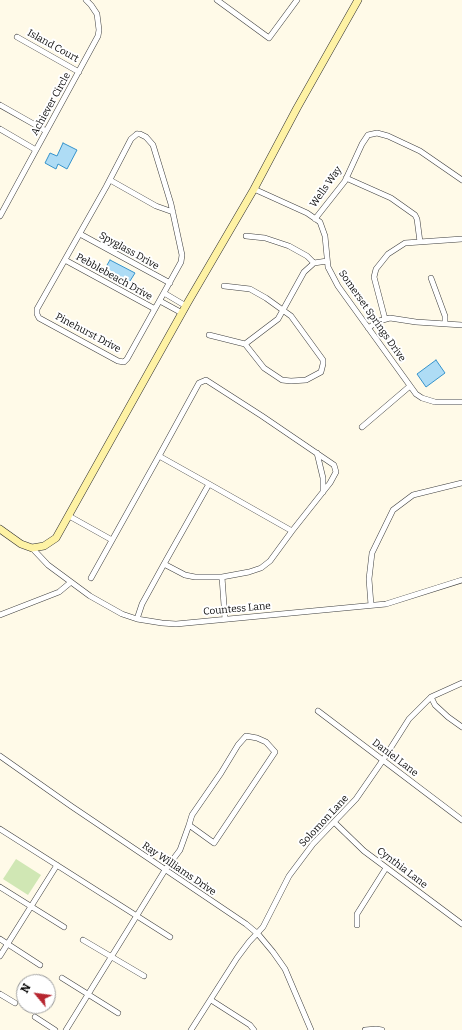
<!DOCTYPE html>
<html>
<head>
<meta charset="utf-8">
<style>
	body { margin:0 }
	#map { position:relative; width:462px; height:1030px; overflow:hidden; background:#fffae8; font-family:Bitter,serif }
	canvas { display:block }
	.north { position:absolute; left:16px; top:974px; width:40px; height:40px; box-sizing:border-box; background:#fff; border:1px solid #9d9d9d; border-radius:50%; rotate:299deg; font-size:11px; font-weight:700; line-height:16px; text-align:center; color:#0b0b0b }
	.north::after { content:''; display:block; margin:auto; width:14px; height:18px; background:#b72630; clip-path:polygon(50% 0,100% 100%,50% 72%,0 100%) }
</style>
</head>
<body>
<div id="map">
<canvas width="462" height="1030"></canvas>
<div class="north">N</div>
</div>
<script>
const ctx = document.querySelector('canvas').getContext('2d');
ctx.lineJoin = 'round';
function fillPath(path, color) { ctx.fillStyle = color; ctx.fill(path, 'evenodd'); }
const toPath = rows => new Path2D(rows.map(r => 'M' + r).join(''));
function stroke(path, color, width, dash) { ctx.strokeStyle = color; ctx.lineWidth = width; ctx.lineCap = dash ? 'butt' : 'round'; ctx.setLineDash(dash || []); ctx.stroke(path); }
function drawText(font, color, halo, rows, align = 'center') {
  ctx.font = font + ' Bitter,serif'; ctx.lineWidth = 4; ctx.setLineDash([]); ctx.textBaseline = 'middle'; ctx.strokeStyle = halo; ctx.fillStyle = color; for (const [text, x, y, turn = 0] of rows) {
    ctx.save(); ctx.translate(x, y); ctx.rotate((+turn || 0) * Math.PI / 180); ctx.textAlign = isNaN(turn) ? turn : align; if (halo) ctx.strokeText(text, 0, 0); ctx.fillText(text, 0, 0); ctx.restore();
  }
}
const green = toPath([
	[16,859,41,875,28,895,3,879]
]);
const water = toPath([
	[63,143,77,150,67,169,58,164,56,169,45,163,50,153,57,156,63,143],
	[110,260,135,273,130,281,124,278,121,282,103,272,110,260],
	[436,360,445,373,426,387,417,374,436,360]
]);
const minor = toPath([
	[217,0,269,38,297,0],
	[17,37,79,72],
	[0,105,46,131],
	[0,129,36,150],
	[137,134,140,134,146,137,153,145,171,204,182,255,181,262,127,359,124,362,118,361,39,318,37,314,37,309,106,187,131,139,137,134],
	[346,178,391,198,415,215,417,219,420,242],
	[110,180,156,206,173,212],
	[254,189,307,213,320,222,325,236,328,267,338,286,416,394,422,398,435,402,462,402],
	[0,216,98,36,99,30,97,14,91,5,86,0],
	[315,219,345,181,362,144,368,135,377,133,388,136,420,151,462,180],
	[80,234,170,283],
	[246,236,265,238,289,246,307,256,314,263,327,261],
	[65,260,155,309],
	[431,278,445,316,445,324],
	[224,286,250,289,266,298,291,316,323,360,323,364,321,372,306,380,291,381,282,380,264,368,245,344],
	[164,293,186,306],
	[160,301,182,313],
	[385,319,374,277,376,269,388,254,405,243,462,239],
	[368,328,379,321,390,318,416,322,462,325],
	[209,335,245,344],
	[245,344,278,319,304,272,314,263],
	[362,427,410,386],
	[317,453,323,478,323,492],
	[159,456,199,383,206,380,262,416,334,465,336,472,330,483,292,531],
	[69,516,112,540],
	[32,548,48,565,90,596,122,614,137,619,162,623,176,624,386,604,462,580],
	[164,564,185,575,195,577,222,577,249,572,261,568,270,561,292,531,209,484],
	[222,577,225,619],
	[91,578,159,456,209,484,164,564,142,604,137,619],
	[371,605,369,579,372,553,393,510,413,495,462,483],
	[0,615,59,592,71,582],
	[431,697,435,705,448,717,462,727],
	[318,711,462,820],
	[0,756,71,806,246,924,258,934,273,952,285,969,311,1030],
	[334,822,364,851,462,924],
	[0,829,170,937],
	[0,887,64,927],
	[357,925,357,914,386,868],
	[0,939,40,965],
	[83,940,144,976],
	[0,956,57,865],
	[62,978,118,1013],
	[0,994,15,1003],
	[211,1000,250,1025,254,1030],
	[35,1017,55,1030],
	[66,1030,165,870,180,850,189,825,192,815,221,773,238,745,246,736,257,738,266,742,275,752,214,843,189,825],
	[191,1030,237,958,249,942,263,927,289,876,313,844,356,799,383,760,409,719,431,697,462,683],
	[365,1030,376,1029,382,1030]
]);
const secondary = toPath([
	[0,529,21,544,32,548,44,546,56,538,188,302,254,189,297,108,358,0]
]);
const streetNames = [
	["Island Court",53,46,29],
	["Achiever Circle",51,104,-61],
	["Wells Way",326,187,-55],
	["Spyglass Drive",129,251,29],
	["Pebblebeach Drive",114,277,29],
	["Somerset Springs Drive",372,316,55],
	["Pinehurst Drive",88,333,28],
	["Countess Lane",237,609,-5],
	["Daniel Lane",395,758,37],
	["Solomon Lane",324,821,-47],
	["Cynthia Lane",402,868,37],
	["Ray Williams Drive",179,869,34]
];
fillPath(green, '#d0e7b4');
fillPath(water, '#aedcf5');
stroke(water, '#3693cb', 1);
stroke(minor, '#3e3e3e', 6);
stroke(secondary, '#2d2d2d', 8);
stroke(minor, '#fff', 5);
stroke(secondary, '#fef2a4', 7);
drawText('10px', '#0b0b0b', '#fff', streetNames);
</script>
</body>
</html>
